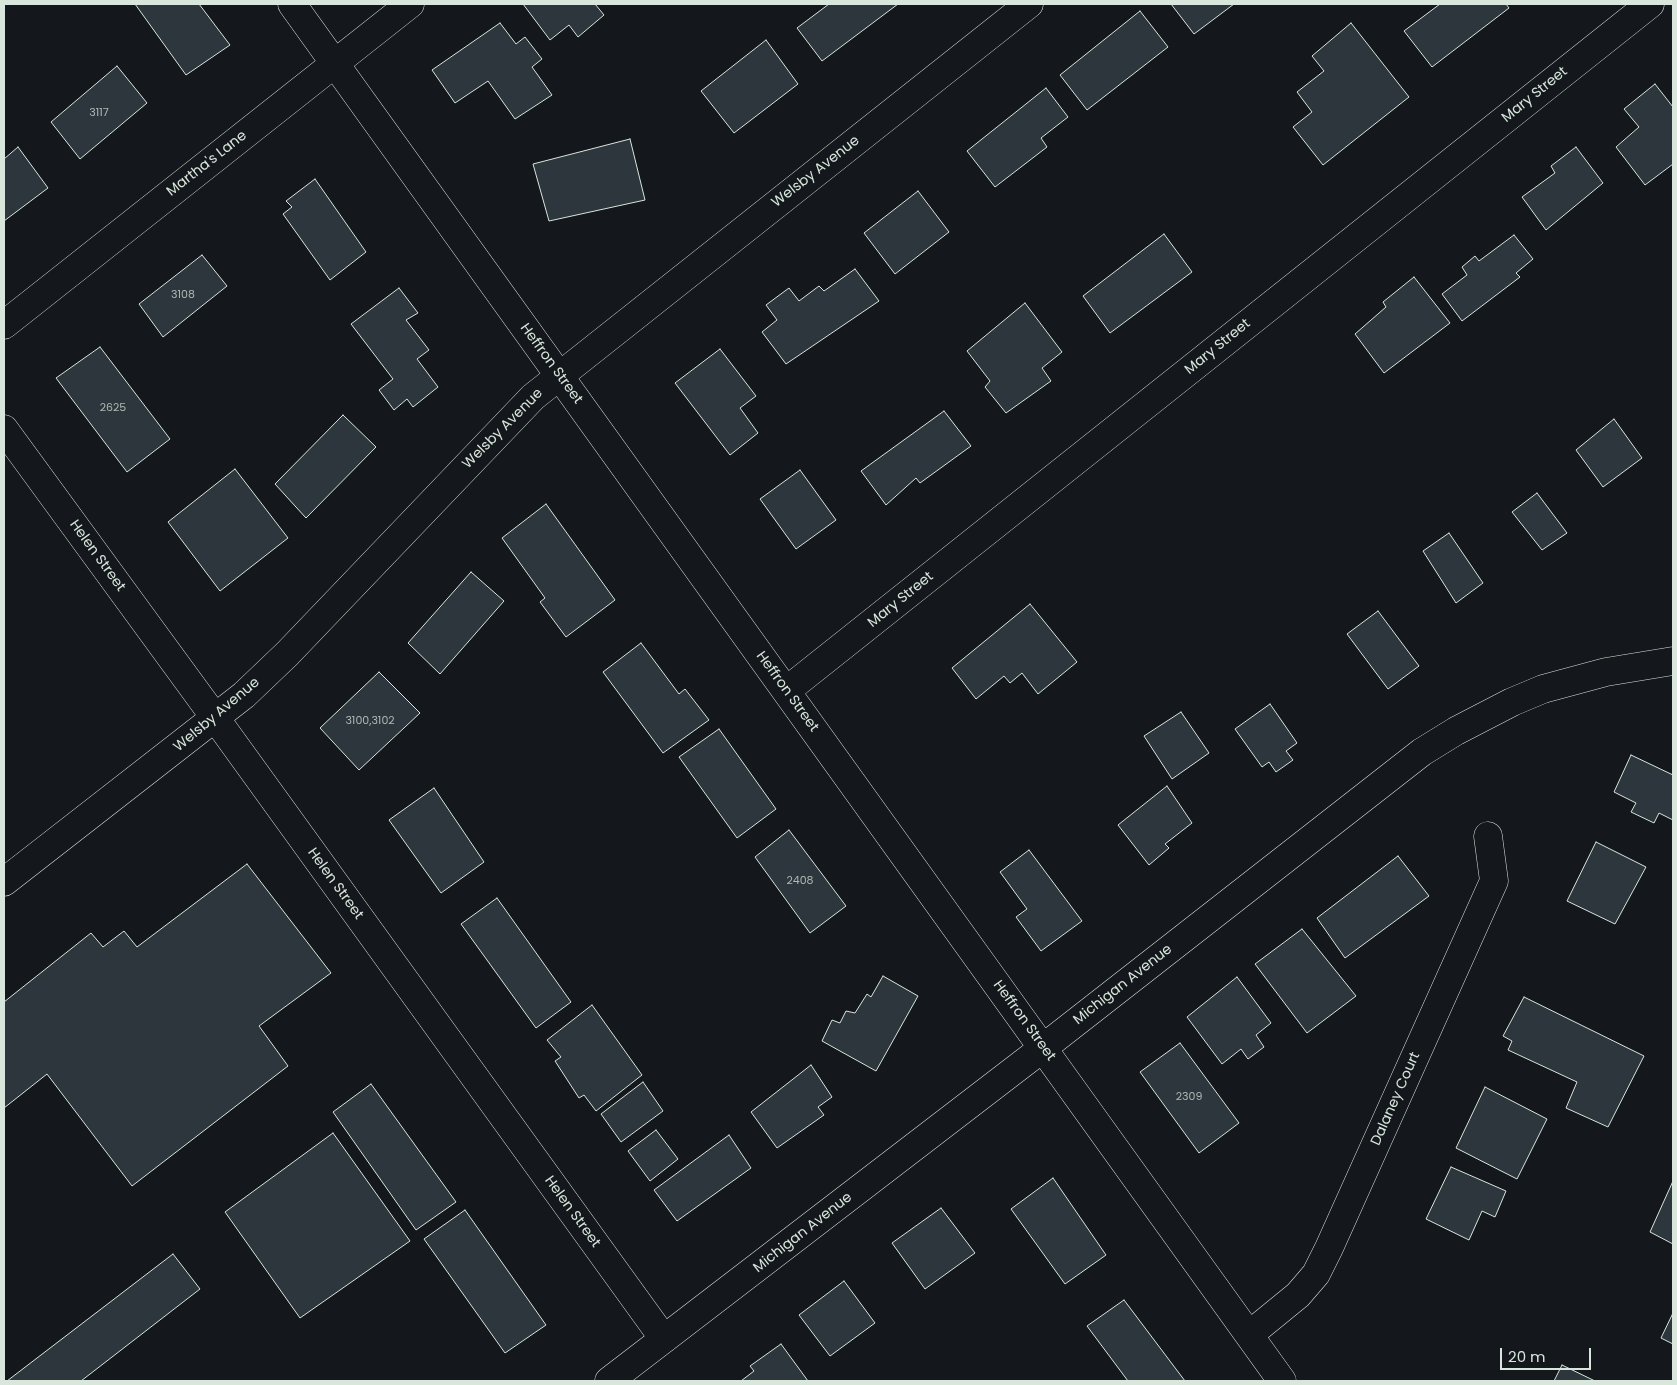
<!DOCTYPE html>
<html>
<head>
<meta charset="utf-8">
<style>
	body { margin:0 }
	#map { position:relative; width:1677px; height:1385px; overflow:hidden; background:#14181c; font-family:Poppins,sans-serif }
	canvas { display:block }
	.frame { position:absolute; inset:0; border:5px solid #d8e6dc; pointer-events:none }
	.scale { position:absolute; left:1500px; top:1348px; width:91px; height:22px; box-sizing:border-box; border:2px solid #d8e6dc; border-top:0; padding-left:6px; font-size:15px; line-height:18px; white-space:nowrap; color:#d8e6dc; -webkit-text-stroke:4px #14181c; paint-order:stroke }
</style>
</head>
<body>
<div id="map">
<canvas width="1677" height="1385"></canvas>
<div class="frame"></div>
<div class="scale">20 m</div>
</div>
<script>
const ctx = document.querySelector('canvas').getContext('2d');
ctx.lineJoin = 'round';
function fillPath(path, color) { ctx.fillStyle = color; ctx.fill(path, 'evenodd'); }
const toPath = rows => new Path2D(rows.map(r => 'M' + r).join(''));
function stroke(path, color, width, dash) { ctx.strokeStyle = color; ctx.lineWidth = width; ctx.lineCap = dash ? 'butt' : 'round'; ctx.setLineDash(dash || []); ctx.stroke(path); }
function drawText(font, color, halo, rows, align = 'center') {
  ctx.font = font + ' Poppins,sans-serif'; ctx.lineWidth = 4; ctx.setLineDash([]); ctx.textBaseline = 'middle'; ctx.strokeStyle = halo; ctx.fillStyle = color; for (const [text, x, y, turn = 0] of rows) {
    ctx.save(); ctx.translate(x, y); ctx.rotate((+turn || 0) * Math.PI / 180); ctx.textAlign = isNaN(turn) ? turn : align; if (halo) ctx.strokeText(text, 0, 0); ctx.fillText(text, 0, 0); ctx.restore();
  }
}
const building = toPath([
	[135,4,199,4,230,45,186,75,135,4],
	[523,4,595,4,604,15,578,37,569,25,550,40,523,4],
	[829,4,898,4,822,61,797,28,829,4],
	[1171,4,1234,4,1194,34,1171,4],
	[1440,4,1506,4,1509,8,1432,67,1404,31,1440,4],
	[1140,11,1168,47,1087,110,1060,75,1140,11],
	[500,23,516,44,525,37,542,59,532,67,552,95,515,119,488,81,455,103,432,70,500,23],
	[1351,23,1409,97,1323,165,1293,127,1312,112,1297,92,1324,71,1312,56,1351,23],
	[766,40,798,84,734,133,701,91,766,40],
	[117,66,147,103,80,159,51,122,117,66],
	[1655,84,1673,107,1673,164,1645,185,1616,147,1639,127,1624,109,1655,84],
	[1046,88,1068,117,1041,138,1047,147,995,187,967,151,1046,88],
	[630,139,645,200,549,221,533,164,630,139],
	[18,147,48,188,4,221,4,159,18,147],
	[1576,147,1603,183,1546,230,1522,197,1555,173,1551,166,1576,147],
	[315,179,366,252,330,280,283,214,292,207,286,201,315,179],
	[918,191,949,232,895,274,864,233,918,191],
	[1164,234,1192,272,1110,333,1083,296,1164,234],
	[1514,235,1533,259,1516,273,1520,277,1462,321,1442,294,1467,275,1462,267,1475,256,1479,261,1514,235],
	[202,255,227,286,163,337,139,304,202,255],
	[855,269,879,301,786,364,762,332,777,320,766,305,789,288,799,301,819,286,824,291,855,269],
	[1414,277,1450,323,1384,373,1355,334,1386,307,1383,302,1414,277],
	[399,288,418,313,406,320,429,350,417,359,438,387,413,407,407,399,394,410,379,390,393,379,351,324,399,288],
	[1025,303,1062,352,1042,368,1051,381,1006,413,985,387,990,381,967,351,1025,303],
	[100,347,170,439,127,472,56,378,100,347],
	[720,349,756,396,740,408,758,433,730,455,675,383,720,349],
	[944,411,971,446,920,483,916,478,886,505,861,471,944,411],
	[343,415,376,447,306,518,275,484,343,415],
	[1614,419,1642,458,1603,487,1576,450,1614,419],
	[235,469,288,538,220,591,168,522,235,469],
	[800,470,836,520,796,549,760,499,800,470],
	[1537,493,1567,533,1542,550,1512,512,1537,493],
	[546,504,615,600,566,637,540,602,545,598,502,538,546,504],
	[1449,533,1483,583,1456,603,1423,551,1449,533],
	[471,572,504,601,440,674,408,643,471,572],
	[1030,604,1077,662,1038,694,1022,673,1010,683,1004,676,976,699,952,668,1030,604],
	[1378,611,1419,666,1388,689,1347,634,1378,611],
	[641,643,679,694,685,689,709,720,663,753,603,672,641,643],
	[379,672,420,713,359,770,320,728,379,672],
	[1270,704,1297,743,1286,751,1293,760,1276,772,1269,762,1262,767,1235,729,1270,704],
	[1181,712,1209,753,1172,779,1144,736,1181,712],
	[719,729,776,809,737,838,679,757,719,729],
	[1631,755,1673,775,1673,820,1659,813,1654,823,1631,812,1636,803,1614,792,1631,755],
	[1167,786,1192,823,1165,844,1169,848,1149,865,1118,825,1167,786],
	[434,788,484,862,441,893,389,820,434,788],
	[789,830,846,906,810,933,755,857,789,830],
	[1596,842,1646,867,1615,924,1567,901,1596,842],
	[1029,850,1082,921,1041,951,1016,917,1027,909,1000,872,1029,850],
	[1398,856,1429,896,1345,958,1317,918,1398,856],
	[247,864,331,973,259,1026,288,1066,132,1186,47,1074,4,1108,4,1002,91,933,103,947,124,931,137,947,247,864],
	[497,898,571,1002,536,1028,461,924,497,898],
	[1302,929,1356,996,1307,1033,1255,964,1302,929],
	[883,976,918,996,876,1071,822,1041,832,1020,840,1023,846,1011,855,1013,867,994,871,997,883,976],
	[1237,977,1271,1023,1256,1035,1264,1047,1248,1059,1241,1049,1222,1064,1187,1017,1237,977],
	[1524,997,1644,1056,1608,1127,1566,1108,1577,1082,1508,1050,1512,1041,1503,1036,1524,997],
	[592,1005,642,1075,596,1111,584,1095,579,1098,555,1061,561,1057,547,1040,592,1005],
	[1180,1043,1239,1123,1199,1153,1140,1072,1180,1043],
	[811,1065,832,1097,818,1107,824,1115,777,1148,751,1112,811,1065],
	[643,1082,663,1111,621,1142,601,1114,643,1082],
	[371,1084,456,1202,416,1230,333,1112,371,1084],
	[1485,1087,1547,1119,1517,1179,1456,1148,1485,1087],
	[656,1130,678,1159,650,1181,628,1151,656,1130],
	[333,1133,410,1241,300,1318,225,1212,333,1133],
	[729,1135,751,1168,677,1221,654,1190,729,1135],
	[1451,1167,1506,1191,1495,1217,1482,1211,1469,1240,1426,1219,1451,1167],
	[1053,1178,1106,1255,1065,1284,1011,1209,1053,1178],
	[1673,1181,1673,1244,1650,1232,1673,1181],
	[941,1208,975,1253,925,1289,892,1243,941,1208],
	[465,1210,546,1325,505,1353,424,1239,465,1210],
	[173,1254,200,1289,81,1381,7,1381,173,1254],
	[844,1281,875,1323,830,1356,799,1315,844,1281],
	[1124,1300,1185,1381,1128,1381,1087,1326,1124,1300],
	[1673,1313,1673,1344,1661,1338,1673,1313],
	[781,1344,808,1381,741,1381,754,1371,750,1366,781,1344],
	[1562,1365,1595,1381,1554,1381,1562,1365]
]);
const minor = toPath([
	[292,4,1282,1381],
	[4,325,410,4],
	[4,429,216,719,664,1339],
	[786,691,1650,4],
	[4,882,244,695,287,654,533,397,1029,4],
	[1249,1335,1298,1295,1316,1274,1329,1248,1494,881,1488,836],
	[609,1381,1043,1048,1422,752,1456,731,1512,702,1543,689,1606,672,1673,661]
]);
const numberNames = [
	["3117",99,113],
	["3108",183,295],
	["2625",113,408],
	["3100,3102",370,721],
	["2408",800,881],
	["2309",1189,1097]
];
const streetNames = [
	["Mary Street",1535,95,-39],
	["Martha's Lane",207,164,-38],
	["Welsby Avenue",816,172,-38],
	["Mary Street",1218,347,-39],
	["Heffron Street",551,364,54],
	["Welsby Avenue",503,429,-45],
	["Helen Street",97,556,54],
	["Mary Street",901,600,-39],
	["Heffron Street",787,692,54],
	["Welsby Avenue",217,715,-40],
	["Helen Street",335,884,54],
	["Michigan Avenue",1123,985,-38],
	["Heffron Street",1024,1021,54],
	["Dalaney Court",1396,1099,-66],
	["Helen Street",572,1212,54],
	["Michigan Avenue",803,1233,-38]
];
fillPath(building, '#2c363c');
stroke(building, '#d8e6dc', 1);
stroke(minor, '#d8e6dc', 29);
stroke(minor, '#14181c', 28);
drawText('11px', '#adbab4', null, numberNames);
drawText('14px', '#d8e6dc', '#14181c', streetNames);
</script>
</body>
</html>
